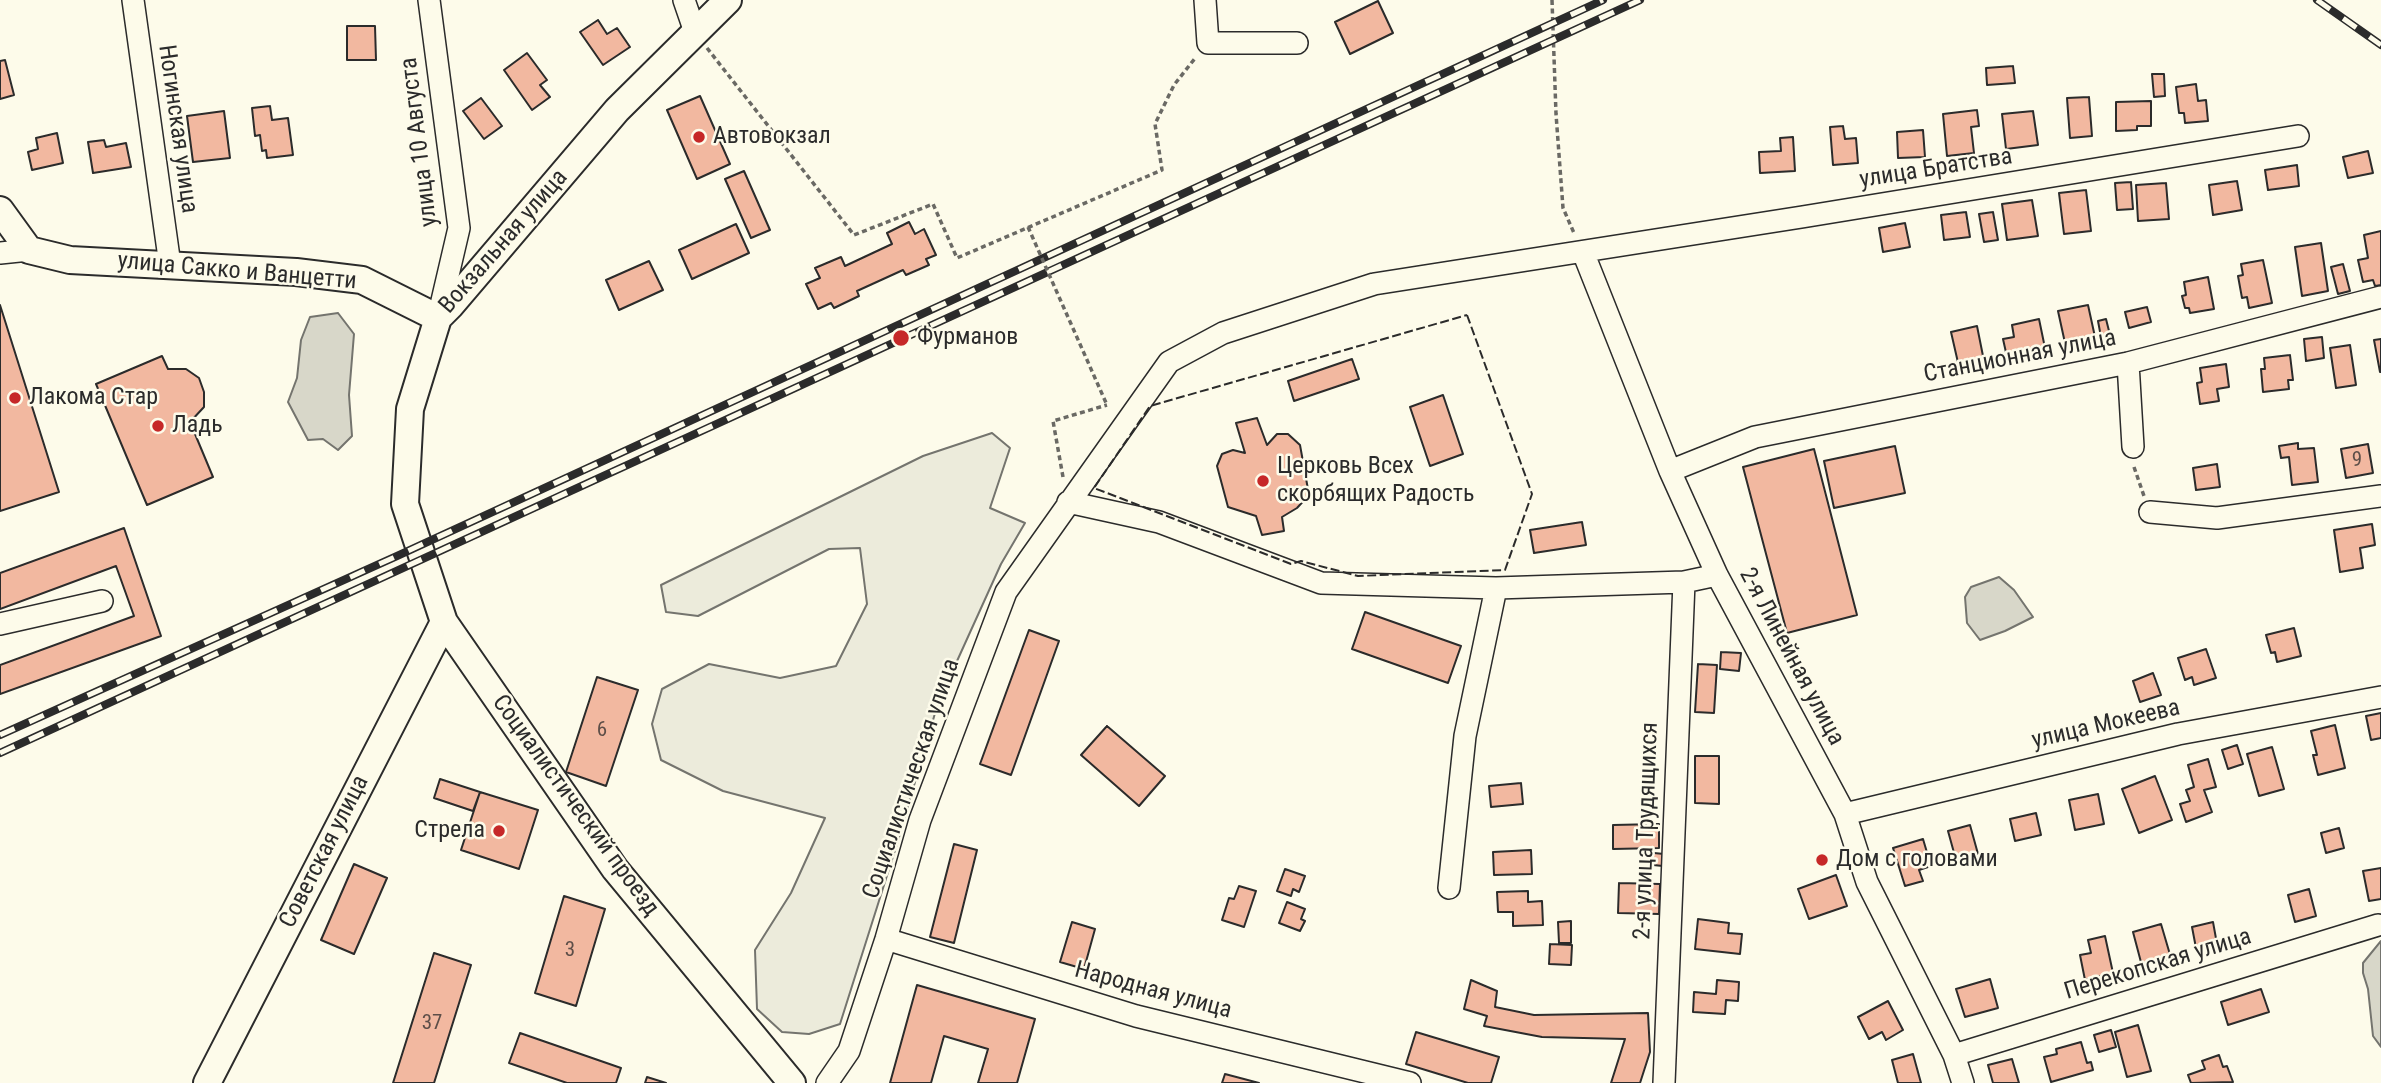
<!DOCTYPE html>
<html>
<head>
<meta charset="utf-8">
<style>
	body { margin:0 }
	canvas { display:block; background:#fdfbea }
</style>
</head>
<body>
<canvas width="2381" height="1083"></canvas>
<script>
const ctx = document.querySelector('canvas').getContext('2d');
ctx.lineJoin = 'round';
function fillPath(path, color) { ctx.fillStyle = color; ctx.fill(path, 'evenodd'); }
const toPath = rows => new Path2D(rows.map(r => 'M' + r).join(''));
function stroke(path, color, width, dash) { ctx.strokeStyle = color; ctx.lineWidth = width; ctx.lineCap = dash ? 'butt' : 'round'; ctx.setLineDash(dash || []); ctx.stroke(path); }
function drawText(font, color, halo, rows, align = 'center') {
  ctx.font = font + ' "Roboto Condensed",sans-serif'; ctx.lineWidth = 5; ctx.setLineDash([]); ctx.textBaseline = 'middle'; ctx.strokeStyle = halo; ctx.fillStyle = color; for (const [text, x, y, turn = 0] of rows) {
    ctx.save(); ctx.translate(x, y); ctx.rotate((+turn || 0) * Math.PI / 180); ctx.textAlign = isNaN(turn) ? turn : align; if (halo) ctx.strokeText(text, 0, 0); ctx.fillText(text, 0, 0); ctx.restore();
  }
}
const green = toPath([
	[992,433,1010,448,990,508,1025,523,1001,564,938,703,897,844,840,1024,809,1034,782,1032,757,1009,755,950,791,893,825,818,723,791,661,760,652,724,662,689,709,664,780,678,836,666,867,604,860,548,829,549,698,616,666,612,661,585,923,456,992,433]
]);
const water = toPath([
	[338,313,354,334,349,395,352,436,338,450,323,439,308,440,288,402,297,378,301,340,310,317,338,313],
	[1999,577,2014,590,2033,617,2005,631,1980,640,1967,623,1965,597,1971,587,1999,577],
	[2381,941,2381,1047,2373,1036,2368,989,2363,973,2363,963,2381,941]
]);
const building = toPath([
	[1378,1,1393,33,1350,54,1335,22,1378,1],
	[598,20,607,34,617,28,630,47,603,65,580,32,598,20],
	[347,26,375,26,376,60,347,60,347,26],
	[527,53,547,80,540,85,550,97,532,110,504,70,527,53],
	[5,60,14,95,0,99,0,61,5,60],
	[2013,66,2015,83,1987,85,1986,68,2013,66],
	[2152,74,2164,74,2165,96,2154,97,2152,74],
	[2196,84,2198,101,2206,100,2208,121,2185,123,2184,113,2179,113,2176,87,2196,84],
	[700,96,730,164,697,179,667,110,700,96],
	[2089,97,2092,136,2070,138,2067,98,2089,97],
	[481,98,502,126,484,139,463,111,481,98],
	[2151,101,2151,126,2137,126,2137,130,2116,131,2116,102,2151,101],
	[270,106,272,120,288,118,293,155,267,158,266,150,262,151,260,135,255,136,252,108,270,106],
	[1977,110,1979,126,1971,127,1974,153,1947,156,1943,114,1977,110],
	[224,111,230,158,193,162,187,116,224,111],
	[2033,111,2038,145,2006,149,2002,114,2033,111],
	[1843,126,1845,139,1856,138,1858,163,1833,165,1830,127,1843,126],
	[1923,130,1925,157,1898,158,1897,132,1923,130],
	[57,133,63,163,32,170,28,152,38,149,36,138,57,133],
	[1793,137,1795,171,1760,173,1759,152,1781,151,1780,138,1793,137],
	[104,140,106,147,126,143,131,167,93,173,88,142,104,140],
	[2368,151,2373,173,2348,178,2343,157,2368,151],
	[2297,165,2299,186,2268,190,2265,170,2297,165],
	[744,171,770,230,751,238,725,179,744,171],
	[2237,181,2242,210,2213,215,2209,185,2237,181],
	[2131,182,2133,209,2117,210,2115,183,2131,182],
	[2166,183,2169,219,2138,221,2136,185,2166,183],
	[2086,190,2091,231,2064,234,2059,193,2086,190],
	[2032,200,2038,236,2007,240,2002,204,2032,200],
	[1966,212,1970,237,1944,240,1941,215,1966,212],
	[1993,212,1998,240,1984,242,1979,214,1993,212],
	[909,222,915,234,924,229,936,255,926,259,929,265,906,275,903,270,857,291,859,296,834,308,831,303,818,309,806,284,820,278,815,268,841,257,845,266,892,244,887,233,909,222],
	[1905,223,1910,247,1883,252,1879,228,1905,223],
	[736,224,749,253,692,279,679,250,736,224],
	[2381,231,2381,285,2375,286,2373,280,2363,282,2358,260,2368,258,2364,235,2381,231],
	[2321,243,2328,291,2302,296,2295,247,2321,243],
	[2263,260,2272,303,2249,308,2247,297,2242,298,2238,276,2243,275,2241,264,2263,260],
	[649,261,663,290,619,310,606,280,649,261],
	[2343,264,2350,291,2338,294,2331,267,2343,264],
	[2208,277,2214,309,2190,313,2189,308,2185,308,2182,296,2186,295,2184,282,2208,277],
	[0,305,59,492,0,511,0,305],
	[2088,305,2095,337,2065,343,2058,311,2088,305],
	[2147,307,2151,322,2129,328,2125,312,2147,307],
	[2039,319,2045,348,2007,357,2003,339,2014,337,2012,325,2039,319],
	[2106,319,2110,335,2101,337,2098,321,2106,319],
	[1977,326,1984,361,1959,367,1951,332,1977,326],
	[2322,337,2324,358,2306,361,2304,339,2322,337],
	[2381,339,2381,372,2380,372,2374,340,2381,339],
	[2350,345,2356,385,2336,388,2330,348,2350,345],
	[2290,355,2293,380,2288,380,2289,389,2263,392,2261,369,2265,369,2264,358,2290,355],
	[162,356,168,369,186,369,199,378,204,392,204,407,190,422,213,477,147,505,96,384,162,356],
	[1352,359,1359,379,1294,401,1288,381,1352,359],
	[2226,364,2229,387,2217,389,2219,401,2200,404,2197,383,2202,382,2200,368,2226,364],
	[1443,395,1463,454,1430,466,1410,407,1443,395],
	[1257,418,1267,445,1277,434,1288,434,1300,445,1309,495,1297,508,1282,517,1284,531,1262,535,1256,516,1228,507,1217,466,1222,454,1233,450,1245,453,1236,423,1257,418],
	[2298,443,2298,449,2314,448,2318,482,2292,485,2289,457,2281,458,2279,446,2298,443],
	[2368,444,2373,473,2346,478,2341,449,2368,444],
	[1895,446,1905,493,1834,508,1824,461,1895,446],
	[1814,449,1857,615,1787,633,1743,467,1814,449],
	[2217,464,2220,487,2196,490,2193,468,2217,464],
	[1582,522,1586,545,1534,553,1530,530,1582,522],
	[2372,524,2375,545,2360,548,2363,568,2340,572,2334,530,2372,524],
	[124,528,161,636,0,694,0,665,134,616,116,566,0,609,0,573,124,528],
	[1365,612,1461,646,1448,683,1352,649,1365,612],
	[2294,628,2301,656,2277,662,2275,652,2271,653,2266,635,2294,628],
	[1029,630,1059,641,1011,775,980,764,1029,630],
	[2206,649,2216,678,2194,685,2192,677,2185,680,2178,658,2206,649],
	[1721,652,1741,653,1739,671,1720,669,1721,652],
	[1698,664,1717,665,1714,713,1695,712,1698,664],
	[2153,673,2161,695,2140,702,2133,681,2153,673],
	[597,677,638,690,606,786,566,772,597,677],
	[2381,713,2381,738,2371,740,2366,716,2381,713],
	[2335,725,2345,768,2318,775,2313,755,2317,755,2311,731,2335,725],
	[1107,726,1165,776,1139,806,1081,755,1107,726],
	[2237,745,2243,764,2228,769,2222,750,2237,745],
	[2272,747,2284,789,2259,796,2247,754,2272,747],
	[1695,756,1719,756,1719,804,1695,803,1695,756],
	[2208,759,2216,787,2204,790,2212,812,2186,822,2180,804,2190,801,2186,790,2194,787,2188,765,2208,759],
	[2155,776,2172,820,2139,833,2122,789,2155,776],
	[440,779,480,792,473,811,434,798,440,779],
	[1521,783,1523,804,1491,807,1489,786,1521,783],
	[480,792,538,810,519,869,461,850,480,792],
	[2098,794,2104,824,2075,830,2069,800,2098,794],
	[2036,813,2041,835,2015,841,2010,819,2036,813],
	[1659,824,1659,848,1613,849,1613,825,1659,824],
	[1970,825,1978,854,1956,860,1948,831,1970,825],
	[2339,828,2344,848,2326,853,2321,833,2339,828],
	[1923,839,1931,866,1919,870,1923,881,1905,886,1893,848,1923,839],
	[954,844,977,850,954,943,930,937,954,844],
	[1531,850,1532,874,1494,875,1493,852,1531,850],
	[1644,852,1664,854,1663,866,1643,864,1644,852],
	[354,864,387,878,354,954,321,940,354,864],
	[2381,868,2381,899,2369,901,2363,871,2381,868],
	[1285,869,1305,876,1299,892,1293,889,1291,896,1277,891,1285,869],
	[1836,875,1847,906,1809,919,1798,889,1836,875],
	[1619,883,1660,884,1659,914,1618,913,1619,883],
	[1239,886,1256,891,1244,927,1222,920,1229,898,1234,899,1239,886],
	[2309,889,2316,916,2295,922,2288,895,2309,889],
	[1528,891,1528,902,1542,901,1543,925,1513,926,1513,912,1498,912,1497,892,1528,891],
	[564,896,605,909,576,1006,535,993,564,896],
	[1287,902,1305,909,1301,919,1305,921,1300,931,1279,923,1287,902],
	[1698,919,1729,923,1728,933,1742,934,1740,954,1695,949,1698,919],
	[1571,921,1571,943,1559,943,1558,922,1571,921],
	[1072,922,1095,929,1084,969,1060,962,1072,922],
	[2213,922,2217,944,2196,948,2192,927,2213,922],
	[2161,924,2171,958,2142,966,2133,932,2161,924],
	[2105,936,2113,973,2085,980,2080,955,2091,953,2088,940,2105,936],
	[1550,944,1572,945,1571,965,1549,964,1550,944],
	[434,953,471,965,434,1083,393,1083,434,953],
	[1990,979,1998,1008,1965,1017,1956,989,1990,979],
	[1471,980,1497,991,1495,1007,1534,1015,1648,1013,1650,1052,1640,1083,1611,1083,1625,1039,1542,1037,1484,1026,1487,1016,1464,1009,1471,980],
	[1717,980,1739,982,1738,1001,1726,1000,1725,1014,1693,1012,1694,992,1716,994,1717,980],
	[917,985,1035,1019,1017,1083,978,1083,988,1049,944,1036,931,1083,890,1083,917,985],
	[2261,989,2269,1012,2228,1025,2221,1002,2261,989],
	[1888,1001,1903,1030,1886,1040,1882,1032,1869,1039,1858,1017,1888,1001],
	[2138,1025,2151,1071,2127,1077,2115,1032,2138,1025],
	[2111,1030,2116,1047,2099,1052,2094,1035,2111,1030],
	[1416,1032,1499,1057,1491,1083,1468,1083,1406,1064,1416,1032],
	[520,1033,621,1068,616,1083,567,1083,509,1063,520,1033],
	[2081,1042,2087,1063,2091,1062,2093,1070,2051,1082,2044,1057,2057,1054,2056,1049,2081,1042],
	[1913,1054,1921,1083,1898,1083,1892,1060,1913,1054],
	[2219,1055,2223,1067,2227,1066,2233,1082,2191,1083,2188,1075,2205,1069,2202,1061,2219,1055],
	[2012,1059,2019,1083,1993,1083,1988,1065,2012,1059],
	[1225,1074,1259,1083,1222,1083,1225,1074],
	[647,1077,666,1083,645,1083,647,1077]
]);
const path = toPath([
	[1552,0,1556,114,1563,208,1574,233],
	[707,48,854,235,933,204,957,258,1162,170,1155,124,1174,85,1196,57],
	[2134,467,2144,496],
	[1063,477,1053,421,1107,405]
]);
const minor = toPath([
	[133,0,170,265],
	[429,0,459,228,438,318],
	[684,0,695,32],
	[1205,0,1208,43,1297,43],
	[1583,252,1670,471,1717,575,1845,814,1867,882,1954,1055,1963,1083],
	[0,253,29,250],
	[2128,363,2133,447],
	[1670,471,1755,437,2128,363,2381,297],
	[1068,502,1159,522,1321,583,1496,588,1684,582,1717,575],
	[2150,512,2217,518,2381,496],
	[0,624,102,601],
	[1845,814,2178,734,2381,697],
	[1449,888,1465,736,1496,588],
	[886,939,1136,1016,1410,1083],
	[1954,1055,2378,925],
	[827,1083,849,1051,886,939,920,820,1006,592,1169,362,1223,333,1374,284,1802,217,2298,136],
	[1664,1083,1684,582]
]);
const major = toPath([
	[728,0,617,110,450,306,438,318,410,409,405,504,444,622,615,869,792,1083],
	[0,210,29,250,70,260,296,272,362,280,438,318],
	[207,1083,444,622]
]);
const rail = toPath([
	[2317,0,2381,45],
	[0,735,397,556,1603,0],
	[0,753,1640,0]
]);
const pathBridge = toPath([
	[1028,227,1107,405]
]);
const fence = toPath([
	[1467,315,1532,494,1505,570,1358,576,1301,561,1291,564,1094,488,1150,406,1467,315]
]);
const markers = [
	[699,137,7,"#c62828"],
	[901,338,9,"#c62828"],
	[15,398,7,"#c62828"],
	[158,426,7,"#c62828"],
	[1263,481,7,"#c62828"],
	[499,831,7,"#c62828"],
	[1822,860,7,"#c62828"]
];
const numberNames = [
	["9",2357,461],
	["6",602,731],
	["3",570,951],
	["37",432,1024]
];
const streetNames = [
	["Ногинская улица",177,129,82],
	["улица 10 Августа",420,142,-97],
	["улица Братства",1936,169,-9],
	["Вокзальная улица",504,242,-49],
	["улица Сакко и Ванцетти",237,272,5],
	["Станционная улица",2020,357,-11],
	["2-я Линейная улица",1791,657,62],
	["улица Мокеева",2106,725,-13],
	["Социалистическая улица",912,779,-71],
	["Социалистический проезд",575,806,54],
	["2-я улица Трудящихся",1647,831,-88],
	["Советская улица",325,852,-63],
	["Перекопская улица",2158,965,-17],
	["Народная улица",1153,991,15]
];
const poiNames = [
	["Автовокзал",713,137],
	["Фурманов",917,338],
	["Лакома Стар",29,398],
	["Ладь",172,426],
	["Церковь Всех",1277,467],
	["скорбящих Радость",1277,495],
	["Стрела",485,831,"right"],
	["Дом с головами",1836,860]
];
fillPath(green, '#ecebdb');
stroke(green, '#74746e', 2);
fillPath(water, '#d8d7c9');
stroke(water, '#74746e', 2);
fillPath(building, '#f2b8a0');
stroke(building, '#2b2b2b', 2);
stroke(minor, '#2b2b2b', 24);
stroke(major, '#2b2b2b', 30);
stroke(path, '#6a6964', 3.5, [5, 3.5]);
stroke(minor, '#fdfbea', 21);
stroke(major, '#fdfbea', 26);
stroke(rail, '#2b2b2b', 8);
stroke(rail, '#fdfbea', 5, [16]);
stroke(pathBridge, '#6a6964', 3.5, [5, 3.5]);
stroke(fence, '#2b2b2b', 2, [9, 3.5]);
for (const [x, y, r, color] of markers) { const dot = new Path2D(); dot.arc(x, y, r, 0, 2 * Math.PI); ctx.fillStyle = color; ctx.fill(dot); stroke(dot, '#fdfbea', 2.5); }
drawText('21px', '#5d4e48', null, numberNames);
drawText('24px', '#2b2b2b', '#fdfbea', streetNames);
drawText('24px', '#2b2b2b', '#fdfbea', poiNames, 'left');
</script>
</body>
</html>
